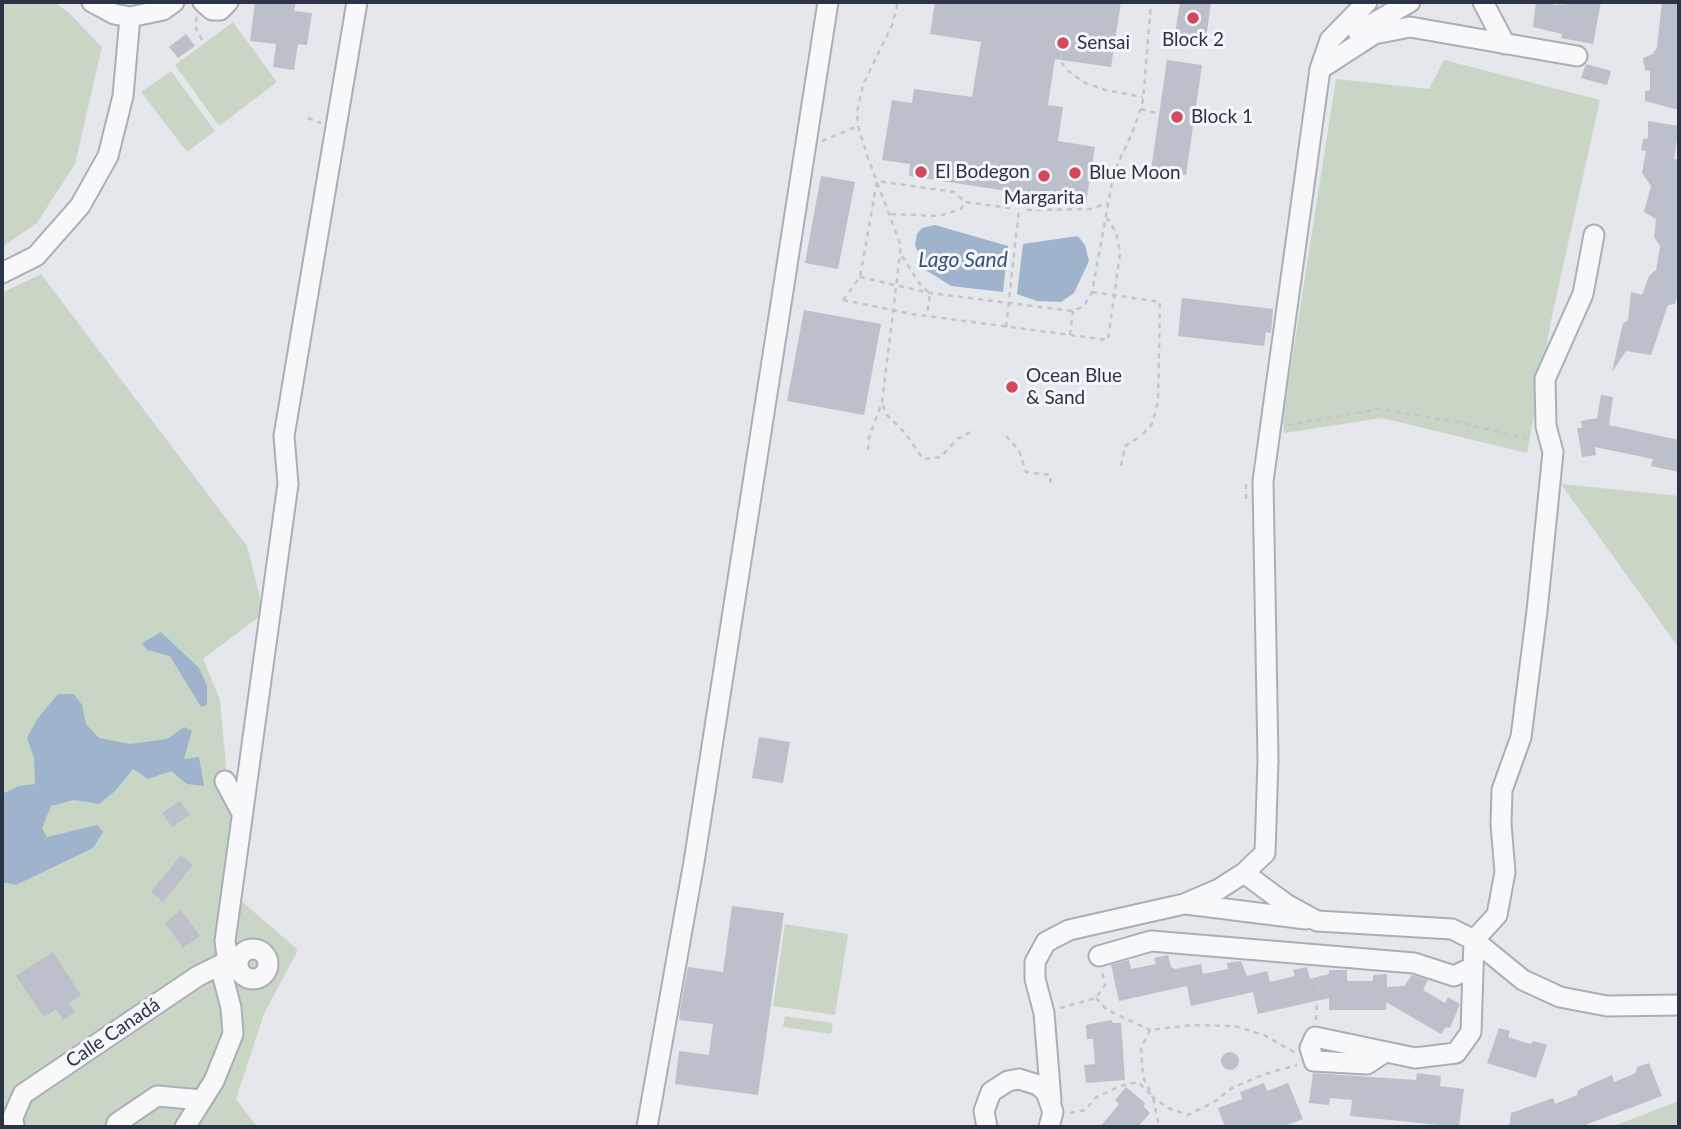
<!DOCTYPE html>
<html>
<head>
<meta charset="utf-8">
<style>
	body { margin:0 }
	#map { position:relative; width:1681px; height:1129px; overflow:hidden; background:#e4e7ec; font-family:Lato,sans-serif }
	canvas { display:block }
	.frame { position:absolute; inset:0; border:4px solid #2b3445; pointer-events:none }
</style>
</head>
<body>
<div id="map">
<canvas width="1681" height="1129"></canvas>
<div class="frame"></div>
</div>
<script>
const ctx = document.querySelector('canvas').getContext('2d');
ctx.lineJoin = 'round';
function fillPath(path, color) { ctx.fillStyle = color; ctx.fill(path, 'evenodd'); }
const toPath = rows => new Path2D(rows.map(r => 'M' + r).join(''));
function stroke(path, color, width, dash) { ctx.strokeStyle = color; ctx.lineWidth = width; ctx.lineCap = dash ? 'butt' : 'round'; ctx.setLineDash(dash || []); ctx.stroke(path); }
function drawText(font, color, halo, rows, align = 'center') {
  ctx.font = font + ' Lato,sans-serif'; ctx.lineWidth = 6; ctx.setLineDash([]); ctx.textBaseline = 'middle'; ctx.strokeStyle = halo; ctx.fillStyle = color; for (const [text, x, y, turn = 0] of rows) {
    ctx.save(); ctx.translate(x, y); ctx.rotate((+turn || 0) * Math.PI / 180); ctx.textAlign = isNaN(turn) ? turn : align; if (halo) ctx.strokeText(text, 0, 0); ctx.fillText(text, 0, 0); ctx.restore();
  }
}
const green = toPath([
	[2,2,54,2,69,13,102,47,75,164,37,223,2,247],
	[233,22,277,82,219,126,175,65],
	[1444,60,1600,100,1552,316,1527,453,1382,418,1284,433,1283,417,1336,79,1429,89],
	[171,71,215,131,187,152,141,92],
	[41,274,247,546,264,613,203,659,220,700,238,898,298,950,264,1014,236,1099,257,1127,2,1127,2,293],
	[1561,484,1679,496,1679,648],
	[785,924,848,934,835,1015,773,1006],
	[785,1016,833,1023,831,1034,783,1027],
	[1679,1101,1679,1127,1611,1127]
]);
const water = toPath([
	[935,225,1008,246,1003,292,951,286,924,269,915,245,917,234,922,228],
	[1078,236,1085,245,1089,261,1074,293,1061,302,1037,301,1017,294,1023,244],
	[161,632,199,668,207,685,207,705,201,707,170,656,147,650,142,643],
	[58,694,74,694,82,705,86,724,99,738,130,744,167,739,184,727,192,731,184,759,199,757,204,786,187,784,171,771,148,779,133,769,115,791,99,804,74,800,51,806,42,828,47,837,97,825,103,832,93,848,16,885,2,882,2,794,19,786,35,784,34,758,27,738,37,719]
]);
const building = toPath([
	[255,2,296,2,294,11,312,13,307,45,298,44,294,70,273,67,276,44,250,41],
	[935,2,1121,2,1111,67,1055,59,1048,105,1063,107,1058,141,1095,147,1086,203,909,176,910,164,882,160,892,100,912,103,914,89,972,97,981,42,930,34],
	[1180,2,1211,2,1206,39,1175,35],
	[1536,2,1554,2,1553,5,1601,2,1593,44,1561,38,1562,34,1533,27],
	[1662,2,1679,2,1679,110,1645,101,1645,91,1650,90,1650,71,1645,70,1643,58,1653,54,1657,47],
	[186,34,195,46,178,58,169,47],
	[1167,60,1202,65,1186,175,1151,170],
	[1586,64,1611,71,1607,85,1581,78],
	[1648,121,1679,126,1674,159,1679,160,1679,289,1675,304,1668,305,1651,355,1626,351,1612,372,1623,323,1628,321,1631,292,1642,295,1649,276,1656,270,1660,246,1654,237,1656,219,1644,212,1651,186,1642,173,1646,151,1641,150,1643,139,1648,138],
	[821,176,855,182,838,269,805,263],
	[1182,298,1273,309,1271,333,1266,332,1264,346,1178,336],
	[804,310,881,324,864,415,787,401],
	[1601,395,1613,397,1609,425,1679,440,1679,472,1651,466,1653,459,1595,447,1596,455,1582,457,1577,428,1582,428,1581,421,1597,418],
	[759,737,790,742,783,783,752,778],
	[180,801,190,815,172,827,162,813],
	[181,855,193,865,163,902,151,892],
	[732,906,784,913,758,1095,675,1084,679,1051,709,1055,713,1024,679,1020,680,1010,688,967,723,972],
	[181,910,200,936,183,948,165,923],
	[53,952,81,995,69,1003,75,1012,63,1020,56,1009,44,1017,16,976],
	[1168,955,1171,967,1175,969,1201,964,1203,974,1228,969,1227,963,1241,961,1247,976,1267,971,1270,982,1295,976,1293,970,1307,967,1310,979,1329,974,1329,970,1347,970,1347,981,1373,981,1373,975,1387,974,1387,987,1404,986,1412,975,1428,980,1423,990,1445,1003,1448,997,1460,1004,1450,1028,1446,1027,1441,1034,1386,1002,1386,1010,1329,1010,1329,998,1258,1014,1253,992,1191,1006,1187,986,1119,1001,1111,965,1129,960,1131,969,1156,964,1154,958],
	[1111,1020,1113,1023,1121,1023,1125,1080,1086,1083,1084,1065,1095,1064,1093,1039,1087,1039,1086,1025],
	[1499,1028,1510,1031,1508,1037,1530,1044,1534,1041,1547,1045,1536,1078,1487,1063],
	'1221 1061a9 9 0 1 1 18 0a9 9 0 1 1-18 0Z',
	[1649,1063,1662,1096,1580,1127,1509,1127,1511,1113,1553,1098,1555,1104,1577,1095,1578,1090,1612,1075,1614,1082,1636,1073,1637,1067],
	[1313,1073,1416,1080,1417,1073,1441,1076,1440,1086,1464,1089,1459,1127,1350,1116,1352,1100,1330,1098,1329,1105,1309,1103],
	[1264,1083,1267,1091,1288,1083,1303,1119,1282,1127,1225,1127,1218,1108,1242,1099,1240,1092],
	[1126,1087,1145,1103,1144,1107,1150,1113,1138,1127,1100,1127,1119,1104,1115,1100]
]);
const path = toPath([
	[197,17,195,26,204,44],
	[1062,53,1060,60,1066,69,1083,82,1105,90,1143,97],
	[1141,109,1156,113],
	[308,118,321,123],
	[822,141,858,126],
	[1027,210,1090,209,1108,203],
	[891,214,939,216,961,209,965,202,1010,208],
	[902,256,921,286,930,293,927,316],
	[860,277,930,293,1008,303,1073,311,1084,306,1092,292,1114,172,1133,131,1143,101,1151,2],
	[1092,292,1160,302,1158,402,1152,424,1141,436],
	[843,300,912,314,1108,340,1120,253,1116,232,1107,218],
	[843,300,860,277,877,181,954,192,965,202],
	[1006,327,1019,209],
	[1070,335,1073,311],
	[883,405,886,414,905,433,923,459,941,457,957,439,975,430],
	[1287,425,1379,409,1458,422,1532,440],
	[1006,436,1019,450,1026,472,1051,475,1050,484],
	[868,450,869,438,882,402,901,246,868,158,858,126,857,112,863,85,892,25,898,2],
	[1121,466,1125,446,1138,438],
	[1246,499,1246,481],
	[1096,998,1107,1010,1150,1030],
	[1060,1008,1096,998,1105,985,1102,971],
	[1316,1020,1318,985,1322,971],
	[1294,1052,1264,1035,1234,1026,1192,1025,1150,1030,1141,1048,1143,1077,1153,1097,1168,1108,1188,1115,1214,1102,1232,1088,1265,1074,1297,1065],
	[1070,1113,1086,1110,1095,1098,1120,1086,1138,1082,1153,1097,1159,1127]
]);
const minor = toPath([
	[92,2,114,14,130,17,163,10,174,2],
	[203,2,212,10,220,10,228,2],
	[1483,2,1505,44],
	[1358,32,1410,2],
	[1320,69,1374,34,1410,27,1577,56],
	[2,273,36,256,80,206,108,156,123,96,130,17],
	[225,781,242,813],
	[1244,873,1286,904,1317,921,1452,929,1474,940,1523,980,1560,997,1607,1006,1679,1005],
	[1186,904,1306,919],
	'238 964a15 15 0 1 1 30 0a15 15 0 1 1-30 0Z',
	[1099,956,1151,941,1414,963,1454,976,1473,967],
	[228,963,225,941,288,484,284,436,357,2],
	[1382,1054,1367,1064,1314,1061,1310,1048,1315,1037,1415,1058,1456,1053,1471,1032,1474,940,1497,915,1505,872,1501,824,1502,790,1521,737,1537,611,1553,452,1546,426,1545,379,1583,294,1594,235],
	[1051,1101,1044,1013,1035,979,1035,962,1046,942,1069,930,1184,904,1219,889,1244,873,1265,853,1268,760,1263,481,1320,69,1330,40,1367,2],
	[14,1127,13,1117,23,1094,198,976,220,965,237,963],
	[116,1127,117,1123,157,1096,202,1100],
	[185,1127,214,1081,233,1034,231,1008,220,965],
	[647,1127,694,862,828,2],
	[987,1127,984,1111,991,1092,1008,1081,1019,1079,1038,1085,1046,1092,1053,1112,1049,1127]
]);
const markers = [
	[1193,18,7,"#d1495b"],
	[1063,43,7,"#d1495b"],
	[1177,117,7,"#d1495b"],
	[921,172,7,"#d1495b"],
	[1075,173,7,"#d1495b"],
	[1044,176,7,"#d1495b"],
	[1012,387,7,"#d1495b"]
];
const poiNames = [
	["Block 2",1193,40,"center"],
	["Sensai",1077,43],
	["Block 1",1191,117],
	["El Bodegon",935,172],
	["Blue Moon",1089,173],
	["Margarita",1044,198,"center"],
	["Ocean Blue",1026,376],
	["& Sand",1026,398]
];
const streetNames = [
	["Calle Canadá",113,1033,-34]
];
const waterNames = [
	["Lago Sand",963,260]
];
fillPath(green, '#c9d6c5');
fillPath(water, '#9fb4cc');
fillPath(building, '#bbc0ca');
stroke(minor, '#a9aeb7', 23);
stroke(path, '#c2c5cb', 2.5, [5, 5]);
stroke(minor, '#f7f8fa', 19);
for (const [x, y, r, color] of markers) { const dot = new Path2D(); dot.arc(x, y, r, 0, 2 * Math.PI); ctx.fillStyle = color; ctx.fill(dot); stroke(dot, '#f4f6f9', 2.5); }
drawText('19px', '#2b3445', '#f4f6f9', poiNames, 'left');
drawText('19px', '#2b3445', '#f4f6f9', streetNames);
drawText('italic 21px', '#34527a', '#f4f6f9', waterNames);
</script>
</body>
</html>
